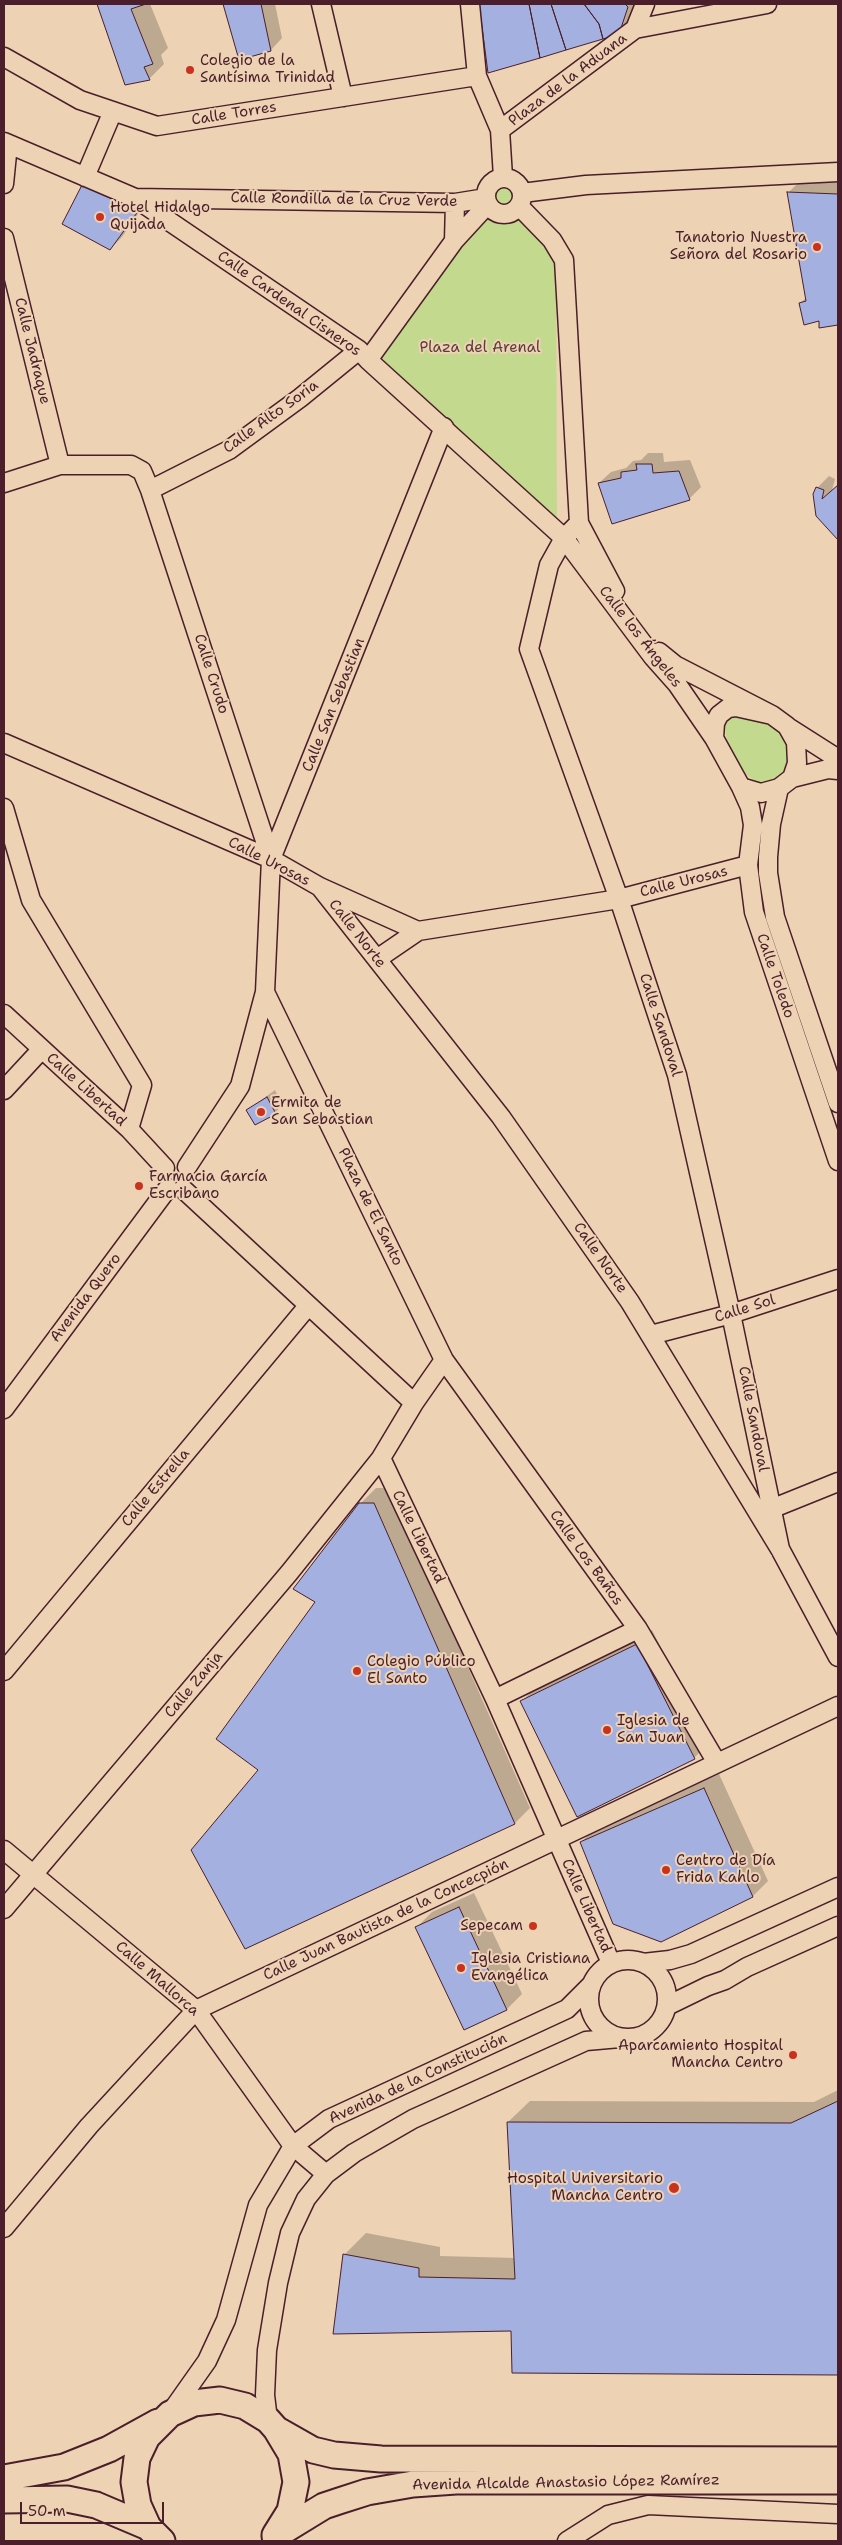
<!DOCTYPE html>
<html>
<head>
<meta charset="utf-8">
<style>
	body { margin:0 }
	#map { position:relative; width:842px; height:2545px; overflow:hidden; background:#edd2b4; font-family:"Shantell Sans",sans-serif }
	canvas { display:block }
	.frame { position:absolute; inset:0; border:5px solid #4a1f2b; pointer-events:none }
	.scale { position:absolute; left:20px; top:2502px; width:144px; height:22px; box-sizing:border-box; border:2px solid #4a1f2b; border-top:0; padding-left:6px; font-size:15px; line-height:18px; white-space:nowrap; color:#4a1f2b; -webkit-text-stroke:4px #edd2b4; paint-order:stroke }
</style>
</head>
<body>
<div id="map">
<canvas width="842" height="2545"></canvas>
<div class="frame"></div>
<div class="scale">50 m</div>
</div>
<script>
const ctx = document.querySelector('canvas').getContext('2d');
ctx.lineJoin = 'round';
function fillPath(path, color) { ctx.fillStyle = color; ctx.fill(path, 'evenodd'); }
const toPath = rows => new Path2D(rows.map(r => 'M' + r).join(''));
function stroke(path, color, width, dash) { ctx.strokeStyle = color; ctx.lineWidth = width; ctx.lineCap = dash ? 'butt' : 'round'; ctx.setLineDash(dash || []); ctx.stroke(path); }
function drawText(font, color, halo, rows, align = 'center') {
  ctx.font = font + ' "Shantell Sans",sans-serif'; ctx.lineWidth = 4; ctx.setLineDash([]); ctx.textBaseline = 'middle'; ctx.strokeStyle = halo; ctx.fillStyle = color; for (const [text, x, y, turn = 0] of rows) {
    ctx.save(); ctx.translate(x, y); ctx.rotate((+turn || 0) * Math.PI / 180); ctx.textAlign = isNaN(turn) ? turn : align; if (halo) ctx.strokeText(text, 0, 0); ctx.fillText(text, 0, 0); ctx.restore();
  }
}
const green = toPath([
	'492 198a11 11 0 1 1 22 0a11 11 0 1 1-22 0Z',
	[486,219,520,219,542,241,556,263,557,522,379,357,476,228],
	[731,717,745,717,772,724,783,735,789,747,790,760,783,774,770,782,757,782,737,768,730,755,724,725]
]);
const shadow = toPath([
	[99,4,150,4,168,48,161,55,164,64,149,79,126,84],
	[224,4,275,4,282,38,271,50,240,58],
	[480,4,635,4,626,25,619,33,489,72],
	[95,174,149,198,122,237,110,249,83,186],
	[803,178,838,179,838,324,820,327,820,320,800,303,807,297,788,193],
	[648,453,663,453,664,462,690,460,701,487,689,499,599,483,611,472,626,468,633,461,641,460],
	[829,476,835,479,832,490,838,485,838,538,817,515,817,488],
	[275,1090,282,1105,275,1113,248,1110],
	[376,1488,389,1488,530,1808,515,1823,260,1770,317,1602,360,1504],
	[652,1630,709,1743,694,1758,522,1701,537,1686],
	[719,1774,768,1881,753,1896,661,1940,581,1842,597,1827],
	[474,1893,522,1994,507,2009,465,2028,417,1927,432,1912],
	[838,2090,838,2373,513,2372,513,2330,344,2255,366,2233,440,2247,440,2256,515,2258,508,2122,530,2101,814,2102]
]);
const building = toPath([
	[97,4,146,4,131,9,153,64,144,67,150,80,125,85,97,4],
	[223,4,261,4,271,51,239,60,223,4],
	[479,4,529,4,540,58,488,73,479,4],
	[529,4,551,4,566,50,540,58,529,4],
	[551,4,584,4,599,24,603,39,566,50,551,4],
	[584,4,625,4,628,7,619,34,603,39,599,24,584,4],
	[82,185,114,197,139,210,110,250,62,224,82,185],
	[787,192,838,194,838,325,819,328,819,321,804,325,799,303,806,301,787,192],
	[636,464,652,464,653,473,679,471,690,500,612,524,598,483,621,478,621,472,637,470,636,464],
	[838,485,838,540,816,516,813,494,816,487,824,490,822,499,838,485],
	[267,1097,276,1114,255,1125,246,1110,267,1097],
	[359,1503,374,1503,515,1824,245,1949,191,1850,258,1770,216,1739,315,1602,293,1589,359,1503],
	[637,1644,695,1759,577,1817,520,1701,637,1644],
	[704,1788,753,1897,661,1942,613,1924,580,1842,704,1788],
	[459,1907,507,2010,464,2030,415,1927,459,1907],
	[838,2101,838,2375,512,2373,511,2331,333,2334,343,2254,419,2268,419,2277,515,2279,507,2122,791,2123,838,2101]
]);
const street = toPath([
	[321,4,343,97],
	[470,4,477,76,500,130,635,29,767,4],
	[635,29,645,4],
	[4,57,80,100,157,126,477,76],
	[500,130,503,177],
	[4,142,135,198,455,203,486,198],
	[85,177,113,111],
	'486 196a18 18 0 1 1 36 0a18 18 0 1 1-36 0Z',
	[4,184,8,144],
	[522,193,586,185,838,172],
	[135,198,359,350,368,360],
	[488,204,454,241,368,360,564,538,653,657,677,684,714,738],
	[519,206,552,240,564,260,579,523,615,591],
	[4,238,60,465],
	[454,241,455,203],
	[4,483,60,465,131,465,142,471,150,490,271,859],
	[150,490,229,450,300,398,359,350],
	[579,523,564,538,549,565,529,649,619,899,677,1075,731,1314,780,1549],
	[659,652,675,665,772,715],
	[736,707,772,715,787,726,796,742,797,763,792,778,779,788,761,793,741,787,714,738,715,723,719,715,728,708,736,707],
	[788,727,838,759],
	[4,743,271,859,320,887,418,931,619,899,748,865],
	[792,778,828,769,838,770],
	[741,787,750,807,753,825,748,865,754,912,838,1161],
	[779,788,771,824,768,857,768,873,775,917,838,1103],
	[4,808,31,900,142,1085,129,1129],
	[320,887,501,1117,630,1302,780,1549,838,1657],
	[377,959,418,931],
	[265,992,271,859,444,427],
	[4,1014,129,1129,165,1168],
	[4,1090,41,1050],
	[187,1167,240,1086,265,992,444,1360,414,1403],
	[183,1189,414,1403,381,1458,495,1699,611,1963],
	[651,1335,731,1314,838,1279],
	[444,1360,638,1629,717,1763],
	[4,1409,168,1188],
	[771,1509,838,1482],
	[4,1671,308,1306],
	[495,1699,638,1629],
	[4,1850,196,2010,293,2146,326,2174],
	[4,1909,289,1573,381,1458],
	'589 1999a39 39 0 1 1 78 0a39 39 0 1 1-78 0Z',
	[643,1963,670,1960,691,1954,838,1887],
	[667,2006,708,1986,725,1980,747,1967,838,1926],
	[4,2228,89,2126,196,2010,838,1706],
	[171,2412,207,2361,226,2320,258,2205,293,2146,329,2119,567,2009,591,1985],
	[268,2420,265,2395,267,2350,278,2283,290,2233,306,2199,326,2174,354,2153,413,2119,586,2041,620,2038],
	[567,2541,608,2515,648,2505,838,2514]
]);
const secondary = toPath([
	[276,2429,313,2450,334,2455,381,2459,838,2460],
	[4,2478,64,2467,109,2449,158,2422],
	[4,2500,67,2499,96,2505,148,2527],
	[275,2536,324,2506,339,2501,367,2492,413,2484,456,2481,838,2481],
	[162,2541,148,2527,138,2505,134,2482,137,2458,147,2437,170,2414,194,2403,220,2400,245,2406,268,2420,276,2429,291,2454,296,2482,290,2511,275,2535]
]);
const markers = [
	[190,70,5,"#c8321e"],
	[100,217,5,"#c8321e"],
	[817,247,5,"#c8321e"],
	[261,1112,5,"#c8321e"],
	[139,1186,5,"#c8321e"],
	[357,1671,5,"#c8321e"],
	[607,1730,5,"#c8321e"],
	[666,1870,5,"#c8321e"],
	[533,1926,5,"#c8321e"],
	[461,1968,5,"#c8321e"],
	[793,2055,5,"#c8321e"],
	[674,2188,6,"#c8321e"]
];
const poiNames = [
	["Colegio de la",200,61],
	["Santísima Trinidad",200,78],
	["Hotel Hidalgo",110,208],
	["Quijada",110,225],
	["Tanatorio Nuestra",807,238,"right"],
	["Señora del Rosario",807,255,"right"],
	["Ermita de",271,1103],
	["San Sebastian",271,1120],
	["Farmacia García",149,1177],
	["Escribano",149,1194],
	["Colegio Público",367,1662],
	["El Santo",367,1679],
	["Iglesia de",617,1721],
	["San Juan",617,1738],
	["Centro de Día",676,1861],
	["Frida Kahlo",676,1878],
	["Sepecam",523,1926,"right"],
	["Iglesia Cristiana",471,1959],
	["Evangélica",471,1976],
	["Aparcamiento Hospital",783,2046,"right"],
	["Mancha Centro",783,2063,"right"],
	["Hospital Universitario",663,2179,"right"],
	["Mancha Centro",663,2196,"right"]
];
const streetNames = [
	["Plaza de la Aduana",568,80,-37],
	["Calle Torres",234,114,-9],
	["Calle Rondilla de la Cruz Verde",344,200,1],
	["Calle Cardenal Cisneros",289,304,35],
	["Calle Jadraque",32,351,76],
	["Calle Alto Soria",271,417,-36],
	["Calle los Ángeles",640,637,52],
	["Calle Crudo",211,674,72],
	["Calle San Sebastian",334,705,-68],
	["Calle Urosas",269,862,27],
	["Calle Urosas",684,882,-14],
	["Calle Norte",357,934,52],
	["Calle Toledo",775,976,71],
	["Calle Sandoval",660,1025,72],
	["Calle Libertad",86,1090,42],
	["Plaza de El Santo",370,1207,64],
	["Calle Norte",600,1258,55],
	["Avenida Quero",86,1298,-53],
	["Calle Sol",745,1309,-17],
	["Calle Sandoval",753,1419,79],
	["Calle Estrella",156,1488,-50],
	["Calle Libertad",418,1537,64],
	["Calle Los Baños",586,1558,54],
	["Calle Zanja",194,1685,-50],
	["Calle Libertad",586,1906,66],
	["Calle Juan Bautista de la Concecpión",386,1920,-25],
	["Calle Mallorca",157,1979,41],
	["Avenida de la Constitución",418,2079,-25],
	["Avenida Alcalde Anastasio López Ramírez",566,2483,-1]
];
const parkNames = [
	["Plaza del Arenal",480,348]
];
fillPath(green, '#c3d98e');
fillPath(shadow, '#0003');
fillPath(building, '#a3b0e0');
stroke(building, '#4a1f2b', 1);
stroke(street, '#4a1f2b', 21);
stroke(secondary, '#4a1f2b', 29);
stroke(street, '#edd2b4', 18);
stroke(secondary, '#edd2b4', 25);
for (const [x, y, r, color] of markers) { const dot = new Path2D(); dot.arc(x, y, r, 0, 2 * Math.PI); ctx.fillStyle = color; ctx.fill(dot); stroke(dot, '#edd2b4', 2); }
drawText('15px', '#4a1f2b', '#edd2b4', poiNames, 'left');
drawText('15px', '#4a1f2b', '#edd2b4', streetNames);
drawText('15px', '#5c3b3a', '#edd2b4', parkNames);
</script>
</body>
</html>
